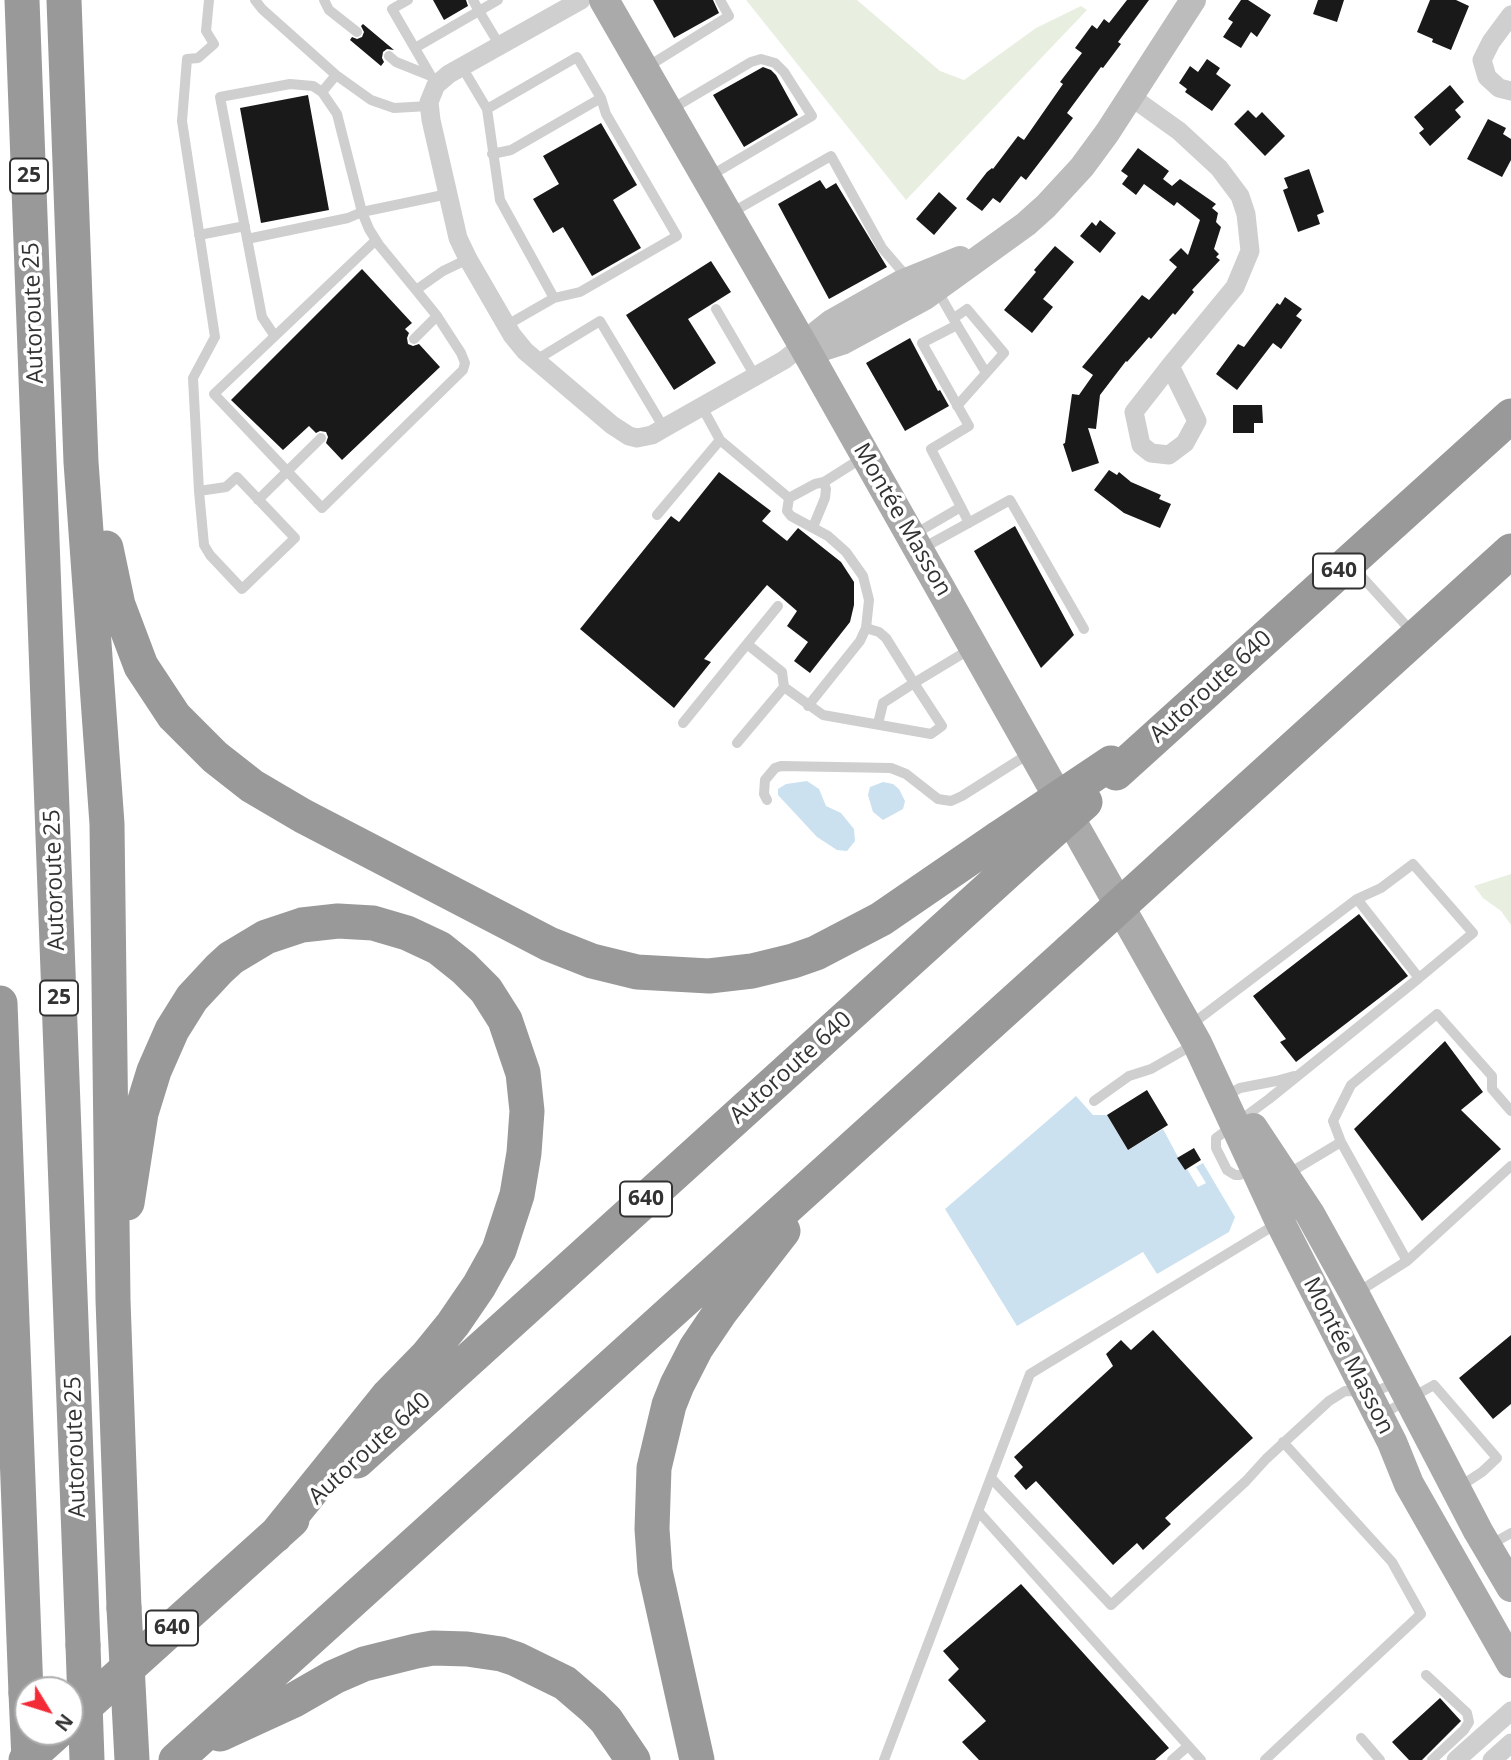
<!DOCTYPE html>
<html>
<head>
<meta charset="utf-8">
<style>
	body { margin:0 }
	#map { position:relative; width:1511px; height:1760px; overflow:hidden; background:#fff; font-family:"Open Sans",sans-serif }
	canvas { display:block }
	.north { position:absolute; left:14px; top:1676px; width:70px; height:70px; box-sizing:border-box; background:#fff; border:2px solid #adadad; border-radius:50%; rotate:128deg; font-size:19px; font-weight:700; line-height:28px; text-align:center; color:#323232 }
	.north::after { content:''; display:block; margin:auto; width:24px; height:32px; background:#f32b37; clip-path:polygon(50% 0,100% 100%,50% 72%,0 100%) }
</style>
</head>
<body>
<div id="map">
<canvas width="1511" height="1760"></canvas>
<div class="north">N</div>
</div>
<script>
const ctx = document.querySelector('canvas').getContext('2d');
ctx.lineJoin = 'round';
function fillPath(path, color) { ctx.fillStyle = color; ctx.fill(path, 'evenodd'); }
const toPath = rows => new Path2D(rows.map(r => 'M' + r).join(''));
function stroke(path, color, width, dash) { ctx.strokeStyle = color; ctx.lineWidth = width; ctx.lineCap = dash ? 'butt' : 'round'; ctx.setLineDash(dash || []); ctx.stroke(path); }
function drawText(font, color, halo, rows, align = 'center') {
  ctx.font = font + ' "Open Sans",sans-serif'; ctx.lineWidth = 7; ctx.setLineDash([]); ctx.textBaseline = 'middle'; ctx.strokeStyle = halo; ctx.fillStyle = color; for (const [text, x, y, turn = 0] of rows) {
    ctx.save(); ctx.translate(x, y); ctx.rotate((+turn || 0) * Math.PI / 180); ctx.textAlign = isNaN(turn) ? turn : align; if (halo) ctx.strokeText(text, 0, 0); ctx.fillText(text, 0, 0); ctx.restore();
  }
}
const green = toPath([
	[746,0,857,0,940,71,964,80,1036,28,1081,6,1087,10,906,200],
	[1511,874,1511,925,1501,911,1483,898,1474,886]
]);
const water = toPath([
	[807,781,819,789,826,806,841,813,854,829,855,841,847,851,837,850,817,837,778,795,778,789,786,784],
	[883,782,893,784,899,789,905,801,903,809,883,820,873,812,868,795,870,787],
	[1076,1096,1093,1115,1107,1115,1128,1150,1163,1129,1185,1170,1187,1169,1198,1187,1206,1183,1196,1167,1203,1163,1235,1217,1229,1232,1157,1274,1143,1252,1017,1326,945,1209]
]);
const building = toPath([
	[433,0,466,0,468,6,444,20],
	[653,0,713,0,719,13,674,38],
	[1127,0,1149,0,1118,42,1121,44,1103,68,1101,67,1067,113,1073,118,1052,146,1026,180,1021,176,1000,203,993,198,982,211,966,199,987,172,992,168,993,169,1018,136,1024,140,1063,84,1060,82,1082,53,1075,48,1092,25,1097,29,1104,19,1109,23],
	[1241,0,1248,0,1271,15,1257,37,1251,32,1241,48,1223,37,1233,22,1228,19],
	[1318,0,1344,0,1337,22,1313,14],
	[1430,0,1456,0,1469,6,1451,50,1432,42,1433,39,1417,32],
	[363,24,394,50,387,49,383,52,382,58,384,62,381,66,350,40,352,37,357,39,362,37,364,32,361,26],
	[1207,59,1220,68,1216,74,1231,85,1212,111,1185,92,1187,89,1179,83,1190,66,1198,72],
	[763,67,771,70,776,75,798,115,744,147,713,95],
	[1450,85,1464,102,1455,110,1461,117,1430,146,1419,133,1424,129,1414,117],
	[308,95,329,210,261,223,240,108],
	[1248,110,1256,118,1262,112,1285,136,1265,156,1234,124],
	[1488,119,1506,128,1503,134,1511,139,1511,160,1502,177,1467,159],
	[601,123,637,185,613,200,641,248,592,276,563,227,553,233,533,199,559,184,543,156],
	[1138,148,1169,171,1163,179,1172,186,1180,179,1216,204,1212,208,1218,213,1216,222,1221,227,1214,249,1219,254,1216,257,1220,260,1192,290,1194,292,1175,315,1173,313,1151,339,1149,337,1127,362,1126,361,1100,395,1096,429,1088,428,1099,463,1072,472,1063,444,1065,443,1072,394,1079,395,1093,375,1082,367,1142,295,1149,300,1177,267,1169,260,1181,248,1188,255,1200,220,1177,202,1174,206,1144,184,1136,195,1122,184,1128,176,1121,171],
	[1309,169,1324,212,1317,215,1320,224,1298,232,1283,190,1288,188,1284,178],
	[820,180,826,189,836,183,887,267,829,299,778,204],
	[939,192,957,208,934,235,916,219],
	[1100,220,1116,233,1100,253,1080,236,1092,222,1096,226],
	[1055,246,1074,262,1043,299,1053,307,1032,333,1004,310,1036,272,1034,270],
	[711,261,731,292,688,319,716,363,674,390,626,315],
	[362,269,412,323,405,329,409,333,407,338,408,344,413,346,419,344,440,367,342,460,326,443,328,437,326,432,320,431,316,433,309,426,283,450,231,400],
	[1285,297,1302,309,1296,316,1302,320,1281,349,1273,343,1237,390,1216,374,1238,344,1244,347,1277,303,1280,305],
	[910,338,938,391,940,390,949,406,905,431,866,363],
	[1233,405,1262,405,1263,423,1254,423,1254,433,1233,433],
	[1109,470,1117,475,1119,472,1131,482,1161,495,1159,499,1171,504,1160,528,1124,513,1094,490],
	[719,472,771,511,762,521,787,541,798,528,841,562,854,582,854,605,850,622,810,673,794,661,808,642,787,626,797,611,767,585,704,659,711,662,674,708,580,629,671,516,679,522],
	[1015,526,1074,635,1041,668,974,551],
	[1359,914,1408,976,1296,1062,1280,1042,1286,1039,1253,996],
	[1445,1041,1483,1092,1461,1110,1501,1149,1422,1221,1354,1129],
	[1147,1090,1168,1125,1128,1150,1107,1115],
	[1194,1148,1201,1160,1185,1170,1177,1158],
	[1153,1330,1253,1438,1165,1518,1171,1524,1143,1550,1137,1543,1113,1565,1036,1481,1026,1490,1014,1476,1023,1467,1014,1457,1113,1366,1106,1354,1121,1340,1131,1350],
	[1511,1335,1511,1404,1493,1419,1459,1378],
	[1021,1584,1169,1748,1155,1760,979,1760,962,1742,986,1721,948,1680,959,1669,943,1651],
	[1440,1698,1461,1721,1422,1760,1409,1760,1392,1742]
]);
const lane = toPath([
	[255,0,262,9,336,75,371,100,394,108,429,106],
	[324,0,329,10,357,32],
	[408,0,392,9,431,76,438,83],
	[498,0,479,11,500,46],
	[415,48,479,11,473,0],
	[389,56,396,62,431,76],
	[462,67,487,109,577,57,601,98,511,150,492,154],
	[647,67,729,16,720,0],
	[322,92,336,75],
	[487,109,500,200,554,298,507,325],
	[670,110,751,62,761,59,775,63,784,72,812,116,710,176],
	[731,213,831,156,882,248,907,277],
	[199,235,245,226],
	[247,239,348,218,362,212,448,194],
	[376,240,214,394,322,508,463,370,465,363,461,353,437,316,416,290],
	[937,290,957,325,922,343,969,426,931,449,961,507],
	[554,298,580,292,677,236,606,114,601,98],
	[716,309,755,376],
	[954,318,967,309,1004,353,957,406],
	[957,325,986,373],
	[274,335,262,317,220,97,290,84,313,86,322,92,337,114,362,212,369,229,379,245,416,290,443,271,468,259],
	[414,339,437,316],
	[536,360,600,321,664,428],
	[720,440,789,498,815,484,824,482,862,458],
	[199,491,226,487,237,477,295,538,242,589,210,555,204,545,199,491,193,378,215,337,182,121,187,59,198,58,214,44,206,31,209,0],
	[789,498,787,511,791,516,828,536,846,552,863,576,869,600,866,628,860,641,808,706],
	[258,500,321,438],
	[657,515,720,440,702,407],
	[813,527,825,498,826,489,824,482],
	[913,535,961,507,969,523],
	[923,548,1010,500,1084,629],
	[1354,568,1412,632],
	[866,628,879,632,886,638,914,683,972,648],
	[747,644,778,606],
	[683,723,747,644,782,672,784,687],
	[737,743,784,687,823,715,931,734,942,726,914,683,883,703,878,724],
	[767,800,764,794,765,780,775,768,781,766,891,768,906,774,938,799,951,801,962,796,1030,753],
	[1357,899,1381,888,1413,864,1473,933,1419,978],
	[1192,1024,1357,899,1419,978,1269,1099,1216,1138,1216,1148,1227,1170,1235,1175,1240,1175,1252,1170],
	[1225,1096,1240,1088,1276,1081,1294,1076],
	[1094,1101,1129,1076,1151,1069,1193,1045],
	[1341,1142,1333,1121,1351,1085,1437,1014,1492,1076,1492,1089,1511,1111],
	[1286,1175,1341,1142,1407,1261,1358,1292],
	[1407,1261,1511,1166],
	[1381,1415,1434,1385,1497,1458,1482,1472,1459,1487],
	[992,1479,1111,1605,1246,1481,1266,1459,1329,1401,1345,1391,1374,1392,1395,1383],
	[978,1511,1201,1760],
	[1490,1545,1511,1533],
	[1426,1675,1467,1713,1469,1722,1464,1730,1432,1760],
	[1361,1738,1380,1760],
	[884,1760,1030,1374,1278,1223],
	[1172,1760,1188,1746],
	[1265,1760,1421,1614,1392,1562,1283,1442]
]);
const street = toPath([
	[581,0,449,74,436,85,429,102,431,120,458,238,468,259,512,335,525,351,612,425,629,436,637,438,652,435,664,428,784,360,803,345],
	[1511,15,1491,42,1482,60,1487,77,1499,88,1511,91],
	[1130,96,1179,131,1219,168,1240,196,1246,214,1250,251,1235,287,1170,366,1134,412,1141,445,1151,453,1169,455,1185,443,1197,421,1170,366],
	[1456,1760,1511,1711],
	[1492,1760,1511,1743]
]);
const secondary = toPath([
	[803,345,832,322,901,283,960,259],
	[808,353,842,342,925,297,1026,224,1046,206,1082,167,1107,133,1193,0]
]);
const primary = toPath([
	[604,0,803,345,1197,1043,1280,1222,1392,1442,1409,1484,1511,1663],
	[1253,1128,1310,1214,1355,1295,1478,1531,1511,1587]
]);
const highway = toPath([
	[22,0,83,1645],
	[64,0,81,462,107,824,113,1300,124,1608],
	[106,548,118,605,141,666,174,716,215,757,252,786,303,816,549,944,592,961,637,972,709,976,752,971,793,961,816,953,881,919,999,838],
	[1116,773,1511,416],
	[1170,860,1511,551],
	[0,1003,26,1693],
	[127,1203,141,1113,154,1071,172,1030,192,998,219,969,231,958,266,937,302,925,338,921,373,923,407,933,439,948,464,968,486,990,505,1020,523,1073,527,1111,524,1153,517,1195,499,1250,479,1286,453,1324,427,1356,388,1396,275,1536],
	[357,1461,1018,862],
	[70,1720,292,1520],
	[220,1734,294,1700,334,1677,364,1664,416,1651,433,1648,467,1649,501,1654,516,1659,565,1683,593,1707,606,1720,633,1760],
	[26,1760,57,1732],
	[176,1760,1070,951],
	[697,1760,655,1571,652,1529,654,1468,669,1405,677,1385,696,1348,721,1311,783,1231]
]);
const highwayBridge = toPath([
	[999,838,1111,763],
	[1018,862,1085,802],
	[1070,951,1170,860],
	[124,1608,132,1760],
	[83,1645,87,1760],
	[26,1693,29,1760]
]);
const shields = [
	[29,176,38],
	[1339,571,52],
	[59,998,38],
	[646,1199,52],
	[172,1628,52]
];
const shieldNames = [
	["25",29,176],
	["640",1339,571],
	["25",59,998],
	["640",646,1199],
	["640",172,1628]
];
const streetNames = [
	["Autoroute 25",34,313,-92],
	["Montée Masson",902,520,60],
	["Autoroute 640",1211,687,-42],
	["Autoroute 25",55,880,-92],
	["Autoroute 640",791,1068,-42],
	["Montée Masson",1348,1356,63],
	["Autoroute 25",76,1447,-92],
	["Autoroute 640",370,1449,-42]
];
fillPath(green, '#e8efe0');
fillPath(water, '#cce1f0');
fillPath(building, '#191919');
stroke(lane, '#cfcfcf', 10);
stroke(street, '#cfcfcf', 19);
stroke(secondary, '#bcbcbc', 26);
stroke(primary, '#aaa', 30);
stroke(highway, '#999', 35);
stroke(highwayBridge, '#999', 35);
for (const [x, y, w] of shields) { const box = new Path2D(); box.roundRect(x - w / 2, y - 17.5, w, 35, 5); ctx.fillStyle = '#fff'; ctx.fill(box); stroke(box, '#323232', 2); }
drawText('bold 21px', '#323232', null, shieldNames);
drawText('23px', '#323232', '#fff', streetNames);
</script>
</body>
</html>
